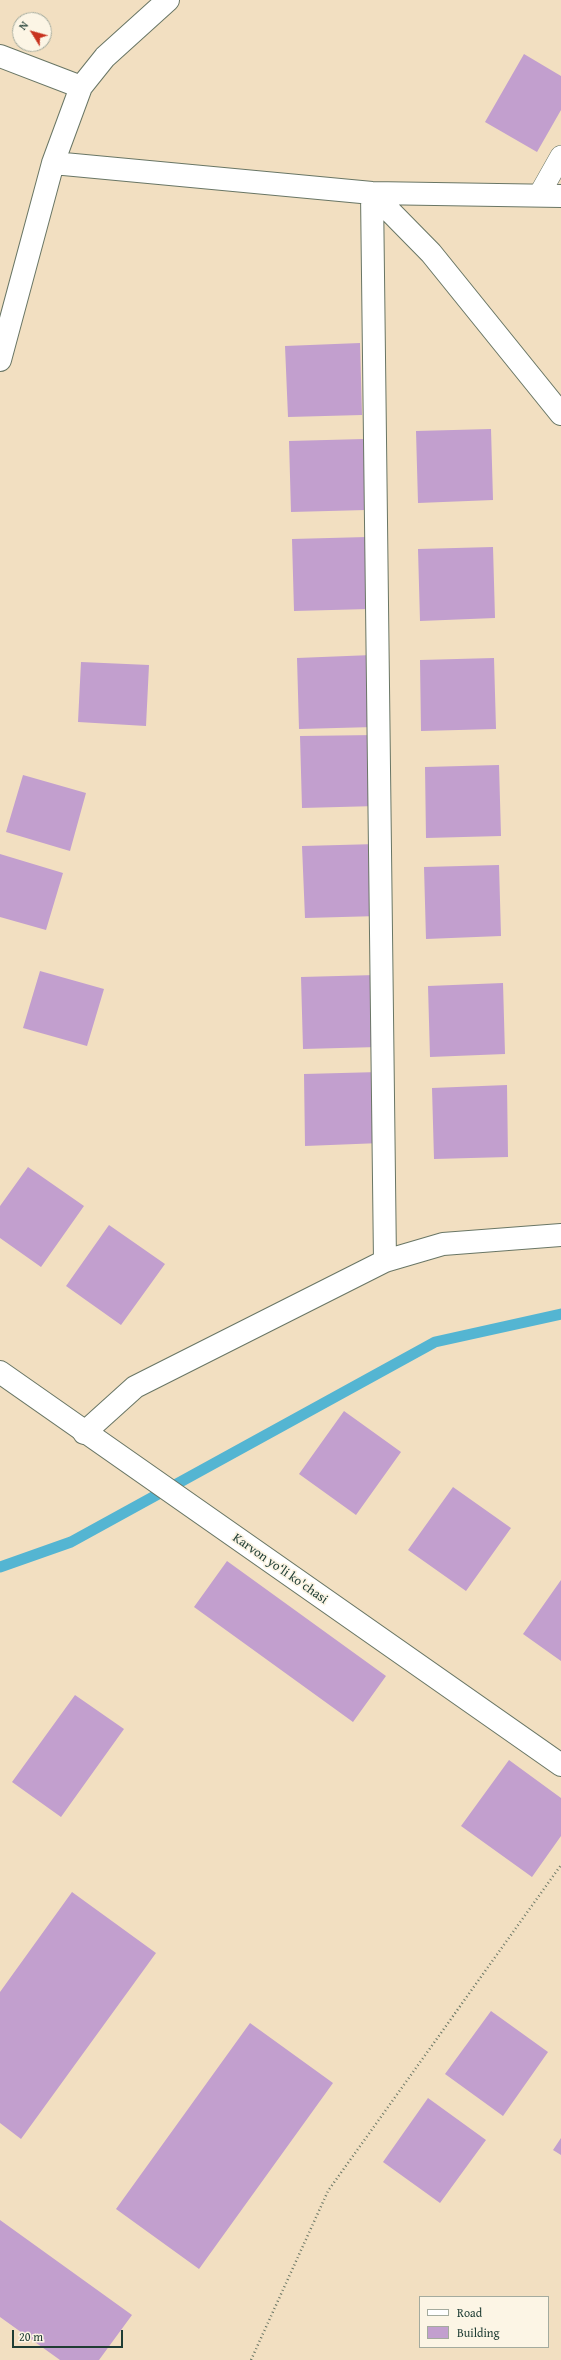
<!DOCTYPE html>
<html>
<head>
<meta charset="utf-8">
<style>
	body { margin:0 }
	#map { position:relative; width:561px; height:2360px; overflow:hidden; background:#f2dfc1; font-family:"Gentium Book Plus",serif }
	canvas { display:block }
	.legend { position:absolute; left:419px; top:2296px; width:130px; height:52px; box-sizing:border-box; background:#fcf5e5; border:1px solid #a4ab9e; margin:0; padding:5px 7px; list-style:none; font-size:12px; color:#1f3d34 }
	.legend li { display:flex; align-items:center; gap:8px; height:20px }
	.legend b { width:20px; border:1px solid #a4ab9e }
	.north { position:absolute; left:12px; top:12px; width:40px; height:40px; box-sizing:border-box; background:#fcf5e5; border:1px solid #a4ab9e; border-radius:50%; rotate:307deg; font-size:11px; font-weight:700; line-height:16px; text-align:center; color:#1f3d34 }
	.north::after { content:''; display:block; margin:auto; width:14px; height:18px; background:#c8321e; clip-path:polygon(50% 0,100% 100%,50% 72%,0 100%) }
	.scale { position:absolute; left:12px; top:2330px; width:111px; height:18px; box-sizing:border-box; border:2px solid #1f3d34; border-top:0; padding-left:5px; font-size:12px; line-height:14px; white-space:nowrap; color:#1f3d34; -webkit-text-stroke:3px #fcf5e5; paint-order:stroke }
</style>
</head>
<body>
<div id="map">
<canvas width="561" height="2360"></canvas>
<ul class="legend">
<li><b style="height:5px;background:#fff"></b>Road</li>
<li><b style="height:11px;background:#c29fce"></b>Building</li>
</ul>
<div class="north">N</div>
<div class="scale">20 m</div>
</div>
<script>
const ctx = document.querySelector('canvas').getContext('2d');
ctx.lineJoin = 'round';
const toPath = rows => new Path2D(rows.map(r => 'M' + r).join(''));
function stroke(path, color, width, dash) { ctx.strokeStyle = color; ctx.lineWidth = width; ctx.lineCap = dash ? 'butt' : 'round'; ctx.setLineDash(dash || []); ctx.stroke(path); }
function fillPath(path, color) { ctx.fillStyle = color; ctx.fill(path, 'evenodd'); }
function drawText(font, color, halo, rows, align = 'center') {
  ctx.font = font + ' "Gentium Book Plus",serif'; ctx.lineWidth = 3.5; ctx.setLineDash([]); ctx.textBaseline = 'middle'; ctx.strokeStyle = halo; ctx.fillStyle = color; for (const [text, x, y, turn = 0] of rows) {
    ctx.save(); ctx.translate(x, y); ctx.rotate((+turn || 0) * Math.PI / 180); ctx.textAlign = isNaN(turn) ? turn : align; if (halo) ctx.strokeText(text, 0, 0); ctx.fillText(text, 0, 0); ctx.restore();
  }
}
const stream = toPath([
	[0,1567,71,1542,435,1342,561,1314]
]);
const building = toPath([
	[524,54,561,76,561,110,537,152,485,122],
	[360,343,362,415,288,417,285,346],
	[491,429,493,500,418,503,416,431],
	[364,439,366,510,291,512,289,441],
	[367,537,369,609,294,611,292,539],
	[493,547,495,618,420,621,418,549],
	[372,655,374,727,299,729,297,658],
	[494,658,496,729,421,731,420,660],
	[81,662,149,665,146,726,78,722],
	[375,735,377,806,302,808,300,736],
	[499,765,501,836,426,838,425,767],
	[23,775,86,793,70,851,6,832],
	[377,844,379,916,305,918,302,846],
	[0,854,63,873,46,930,0,917],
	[499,865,501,936,426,939,424,867],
	[40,971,104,989,87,1046,23,1028],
	[376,975,378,1047,303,1049,301,977],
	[503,983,505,1054,430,1057,428,986],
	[379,1072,381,1143,305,1146,304,1074],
	[507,1085,508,1157,434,1159,432,1088],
	[28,1167,84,1206,41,1267,0,1238,0,1206],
	[109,1225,165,1264,121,1325,66,1286],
	[344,1411,401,1452,356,1515,299,1474],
	[453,1487,511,1528,466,1591,408,1550],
	[227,1561,386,1676,353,1722,194,1607],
	[561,1580,561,1661,523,1634],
	[75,1695,124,1729,61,1817,12,1782],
	[509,1760,561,1798,561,1836,532,1877,461,1826],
	[72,1892,156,1953,21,2139,0,2123,0,1992],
	[491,2011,548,2052,503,2116,445,2074],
	[250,2023,333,2083,199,2269,116,2209],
	[428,2098,486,2140,440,2203,383,2162],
	[561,2138,561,2155,553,2150],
	[0,2220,132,2315,99,2360,60,2360,0,2317]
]);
const path = toPath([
	[251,2360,328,2191,561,1865]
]);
const service = toPath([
	[539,195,561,156]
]);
const minor = toPath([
	[0,56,81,87],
	[53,163,372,193,561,196],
	[372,193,385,1261],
	[372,193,431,253,561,414],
	[0,360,53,163,81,87,105,57,168,0],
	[84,1433,135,1387,385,1261,443,1244,561,1235]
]);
const tertiary = toPath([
	[0,1372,561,1765]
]);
const streetNames = [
	["Karvon yo‘li ko'chasi",280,1569,35]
];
stroke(stream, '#54b5d2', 11);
fillPath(building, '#c29fce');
stroke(service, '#697665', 22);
stroke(minor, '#697665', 24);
stroke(tertiary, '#697665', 24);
stroke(path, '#697665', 2.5, [1, 3]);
stroke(service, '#fff', 21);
stroke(minor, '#fff', 22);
stroke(tertiary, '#fff', 22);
drawText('13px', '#1f3d34', '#fcf5e5', streetNames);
</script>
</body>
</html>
